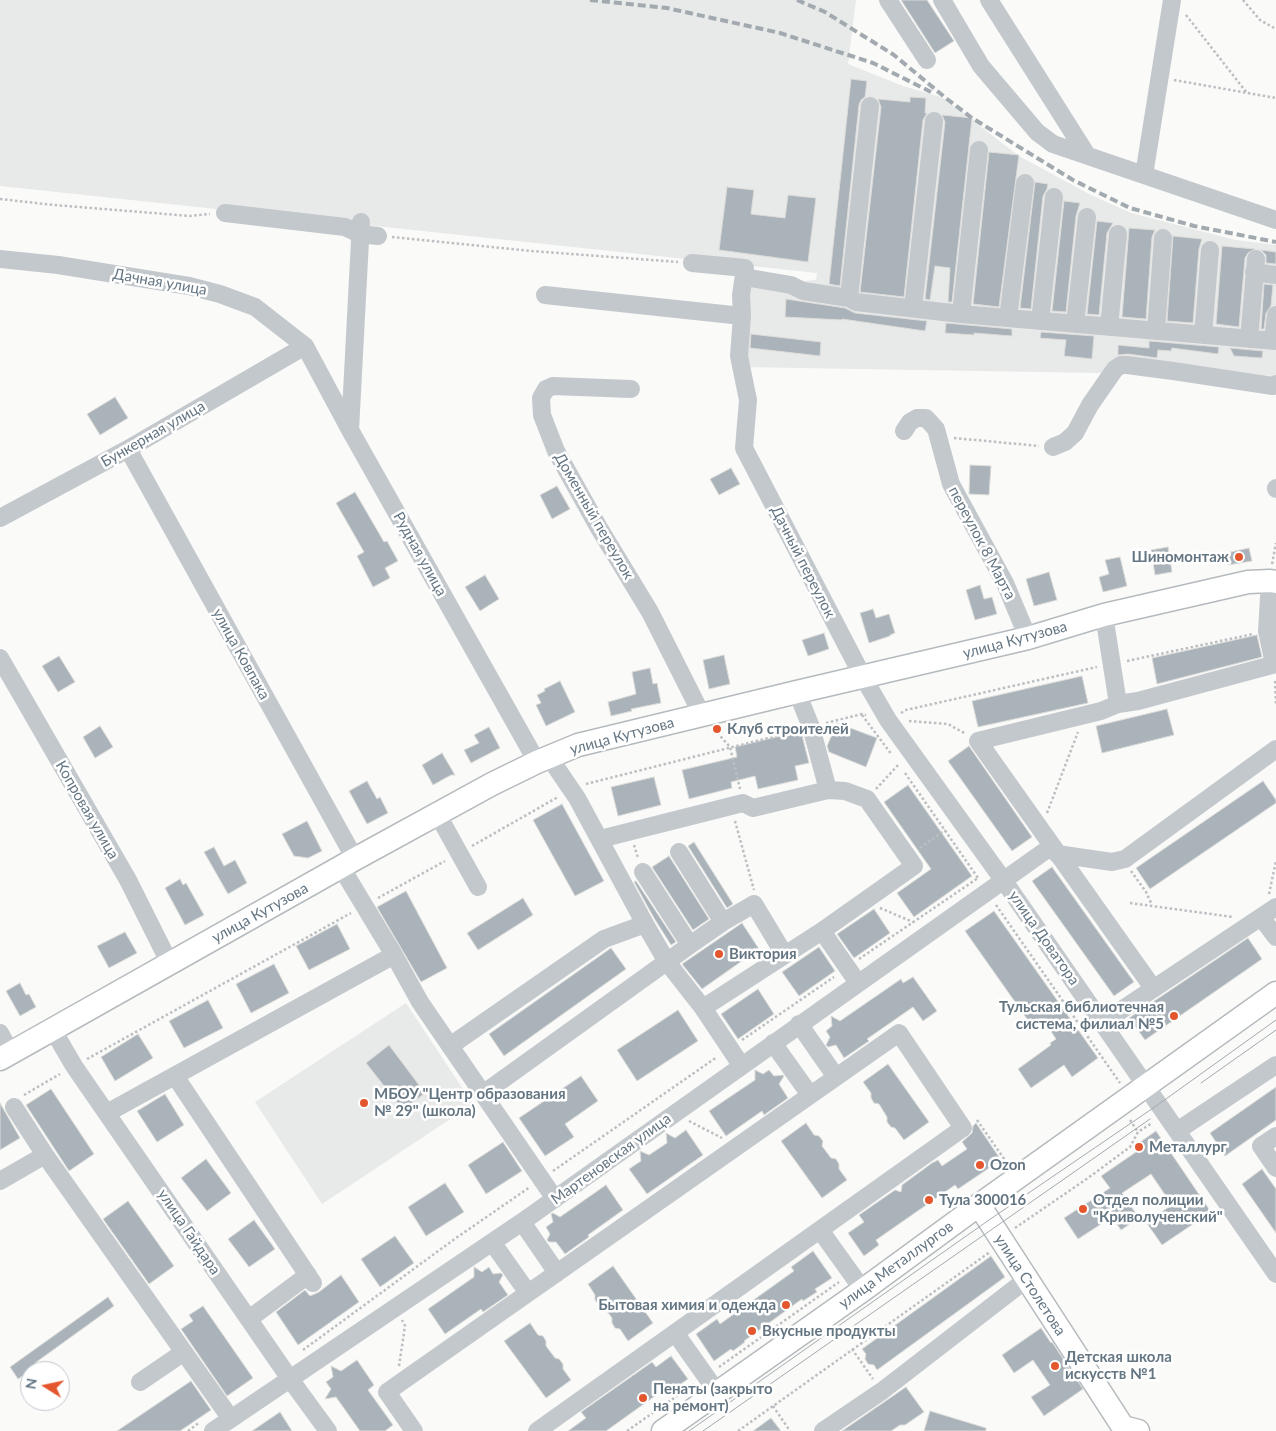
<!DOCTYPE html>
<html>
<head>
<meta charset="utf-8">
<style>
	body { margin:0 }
	#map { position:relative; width:1276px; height:1431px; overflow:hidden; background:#fafaf8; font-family:Lato,sans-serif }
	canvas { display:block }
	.north { position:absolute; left:20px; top:1361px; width:50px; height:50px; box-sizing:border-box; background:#fff; border:1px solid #c1c8cd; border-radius:50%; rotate:280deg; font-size:14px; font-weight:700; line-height:20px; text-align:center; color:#657683 }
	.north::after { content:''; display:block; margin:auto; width:18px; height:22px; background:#e4572e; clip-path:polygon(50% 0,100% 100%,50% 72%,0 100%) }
</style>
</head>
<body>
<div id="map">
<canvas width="1276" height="1431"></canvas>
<div class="north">N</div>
</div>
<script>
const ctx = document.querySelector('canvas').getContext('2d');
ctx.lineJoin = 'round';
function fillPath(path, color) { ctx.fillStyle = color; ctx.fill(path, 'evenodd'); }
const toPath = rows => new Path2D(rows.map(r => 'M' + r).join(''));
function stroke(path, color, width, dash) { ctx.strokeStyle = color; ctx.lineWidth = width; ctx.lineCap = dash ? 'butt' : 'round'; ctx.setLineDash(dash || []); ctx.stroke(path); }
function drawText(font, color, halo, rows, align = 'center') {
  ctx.font = font + ' Lato,sans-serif'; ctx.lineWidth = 5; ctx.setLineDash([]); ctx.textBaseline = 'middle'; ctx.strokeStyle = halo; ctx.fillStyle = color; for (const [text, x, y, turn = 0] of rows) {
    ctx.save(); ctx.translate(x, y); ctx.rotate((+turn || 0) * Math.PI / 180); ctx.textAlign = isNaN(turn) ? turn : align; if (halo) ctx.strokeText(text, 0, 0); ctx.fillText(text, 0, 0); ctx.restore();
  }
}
const built = toPath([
	[0,0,856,0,848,64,903,86,941,97,972,118,980,126,1019,156,1091,195,1131,213,1236,240,1276,245,1276,376,740,367,747,285,816,280,817,273,0,186],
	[406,1003,473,1104,322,1204,255,1102]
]);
const building = toPath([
	[901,0,927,0,954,41,935,53,901,0],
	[851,79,867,81,865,97,861,100,859,105,840,286,829,284,851,79],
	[910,97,926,98,925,113,927,113,923,120,904,297,860,292,881,107,878,99,910,102,910,97],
	[942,115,972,118,952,302,948,302,950,268,935,266,930,300,925,299,945,122,942,115],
	[989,152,1019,155,999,307,973,304,989,152],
	[1035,182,1048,184,1047,189,1043,196,1031,309,1020,308,1035,182],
	[727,187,754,190,751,214,785,218,788,195,816,198,808,262,719,250,727,187],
	[1064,201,1080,203,1076,216,1066,312,1052,311,1064,201],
	[1097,221,1113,223,1107,233,1099,315,1087,314,1097,221],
	[1129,228,1155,230,1152,237,1146,319,1122,317,1129,228],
	[1173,236,1202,239,1199,249,1193,323,1167,321,1173,236],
	[1222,246,1255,249,1248,253,1245,258,1239,327,1216,324,1222,246],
	[1261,250,1276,252,1276,264,1266,263,1266,255,1261,250],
	[1264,284,1273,285,1271,306,1266,313,1264,329,1261,329,1264,284],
	[786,299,845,308,855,313,927,321,925,331,842,319,842,320,785,317,786,299],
	[946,323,1012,329,1012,336,974,333,974,335,945,333,946,323],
	[1041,332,1094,336,1092,359,1064,356,1066,340,1040,338,1041,332],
	[751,334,821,342,820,356,750,348,751,334],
	[1149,341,1219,347,1218,354,1172,348,1171,351,1158,350,1157,358,1128,354,1118,355,1118,345,1149,348,1149,341],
	[1230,348,1263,351,1262,358,1234,356,1230,348],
	[115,397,128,418,100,435,87,414,115,397],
	[970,465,991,466,989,495,969,494,970,465],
	[731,468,740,484,719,495,710,479,731,468],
	[557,486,570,509,552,519,540,495,557,486],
	[355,492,384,542,387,541,398,561,385,568,390,578,373,587,357,556,364,552,336,503,355,492],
	[1168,547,1172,572,1155,575,1151,550,1168,547],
	[1249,548,1252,561,1228,565,1226,553,1249,548],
	[1120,557,1127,586,1103,592,1099,577,1109,574,1105,560,1120,557],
	[1049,572,1057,600,1034,606,1026,579,1049,572],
	[485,575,499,599,480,611,465,587,485,575],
	[980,585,984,599,992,597,997,614,975,620,966,590,980,585],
	[873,609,876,618,889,614,895,633,890,635,890,636,869,643,860,613,873,609],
	[824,633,829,649,808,656,802,640,824,633],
	[1257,635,1262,657,1157,684,1152,658,1257,635],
	[724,655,730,684,709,689,703,660,724,655],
	[59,656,75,682,58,692,42,666,59,656],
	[650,668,653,684,657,683,661,703,631,709,632,711,611,716,608,702,636,694,632,672,650,668],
	[1082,676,1088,703,978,727,972,701,1082,676],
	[560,681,575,712,546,726,536,705,541,703,537,695,545,691,544,689,560,681],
	[1167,709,1174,735,1102,753,1096,726,1167,709],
	[837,723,877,738,866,767,829,752,827,746,837,723],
	[100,726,113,747,95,758,83,737,100,726],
	[489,727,500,748,471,763,464,750,479,743,474,735,489,727],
	[801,731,809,763,795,766,798,780,758,789,755,776,731,782,732,788,689,799,682,770,737,757,735,747,801,731],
	[969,746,1032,837,1012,851,948,761,969,746],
	[442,753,455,775,451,775,433,785,422,765,442,753],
	[654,777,661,805,618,816,611,787,654,777],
	[367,781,377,799,380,797,388,813,367,824,349,791,367,781],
	[1263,781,1276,800,1276,803,1150,889,1136,868,1263,781],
	[908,785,972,876,914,917,897,893,931,869,884,802,908,785],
	[562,804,604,881,575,896,533,820,562,804],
	[307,821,322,851,308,858,294,856,282,834,307,821],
	[694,842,733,904,727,908,688,846,694,842],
	[214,847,224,866,235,860,247,883,228,894,204,852,214,847],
	[669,856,709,919,693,930,652,867,669,856],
	[1052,867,1134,982,1114,996,1032,881,1052,867],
	[180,879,183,885,186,883,204,915,185,925,165,888,180,879],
	[636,881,676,942,671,945,654,918,634,882,636,881],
	[406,891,447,968,421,982,377,907,406,891],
	[523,898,533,915,478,950,467,933,523,898],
	[874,909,890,933,854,958,837,934,874,909],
	[994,911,1098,1058,1072,1077,1064,1065,1031,1088,1018,1069,1051,1045,1050,1043,1056,1039,1043,1019,1032,1026,965,931,994,911],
	[742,923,759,949,702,989,682,964,742,923],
	[337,924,350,949,309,970,296,946,337,924],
	[125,932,137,953,109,968,97,946,125,932],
	[1248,938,1262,959,1145,1040,1129,1018,1248,938],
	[819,947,835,971,799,996,782,972,819,947],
	[611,948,626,969,504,1056,489,1034,611,948],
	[274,964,289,993,251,1013,236,984,274,964],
	[913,977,937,1011,923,1021,913,1007,867,1039,869,1041,844,1058,836,1045,828,1047,826,1045,830,1037,826,1031,832,1026,831,1016,840,1021,901,979,903,983,913,977],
	[20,983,26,995,29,994,36,1007,20,1016,6,991,20,983],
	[758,989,774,1014,738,1039,721,1014,758,989],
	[208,1000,223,1028,184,1048,169,1021,208,1000],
	[678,1010,698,1041,637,1081,617,1050,678,1010],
	[138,1034,153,1058,115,1081,101,1057,138,1034],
	[389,1045,425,1093,403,1110,366,1063,389,1045],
	[888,1064,929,1122,904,1140,895,1128,891,1127,887,1122,887,1117,879,1104,874,1103,871,1098,871,1093,863,1082,888,1064],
	[755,1070,763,1074,769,1070,774,1076,783,1075,784,1076,779,1084,788,1098,764,1115,762,1111,726,1136,709,1111,755,1080,755,1070],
	[581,1076,598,1101,565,1124,574,1137,545,1156,519,1118,581,1076],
	[1276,1087,1276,1120,1225,1156,1210,1133,1276,1087],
	[51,1089,94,1154,69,1171,26,1105,51,1089],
	[165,1094,184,1125,157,1142,137,1111,165,1094],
	[0,1103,20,1138,0,1150,0,1103],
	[806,1123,814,1135,819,1136,823,1141,822,1146,831,1158,836,1159,839,1164,839,1169,847,1180,822,1198,781,1141,806,1123],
	[976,1123,1001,1160,958,1189,955,1185,876,1240,879,1245,864,1256,848,1233,864,1222,859,1215,895,1190,901,1192,902,1185,932,1163,938,1160,942,1166,967,1149,962,1142,972,1133,973,1126,976,1123],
	[686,1130,703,1155,647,1194,629,1169,641,1161,640,1151,649,1155,667,1143,666,1133,675,1138,686,1130],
	[1156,1131,1211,1212,1162,1245,1146,1222,1172,1205,1151,1174,1122,1193,1139,1218,1121,1230,1112,1217,1078,1239,1064,1218,1110,1188,1101,1176,1139,1150,1136,1145,1156,1131],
	[503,1142,522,1171,486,1194,468,1165,503,1142],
	[206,1159,231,1193,207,1211,181,1178,206,1159],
	[1262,1169,1276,1189,1276,1233,1242,1184,1262,1169],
	[445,1183,464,1212,426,1236,408,1207,445,1183],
	[606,1185,623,1210,588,1235,589,1237,565,1254,556,1242,549,1242,547,1240,550,1234,546,1227,553,1222,551,1214,553,1213,560,1217,606,1185],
	[128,1201,174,1266,149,1284,103,1219,128,1201],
	[254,1220,275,1249,249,1267,228,1239,254,1220],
	[395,1236,414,1263,380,1287,361,1259,395,1236],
	[813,1251,832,1278,815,1289,817,1292,803,1301,802,1299,744,1341,745,1342,733,1351,731,1349,714,1361,696,1334,717,1319,720,1324,794,1271,791,1267,813,1251],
	[991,1256,1005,1277,877,1370,874,1365,868,1364,865,1359,866,1354,862,1349,991,1256],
	[613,1266,653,1323,628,1341,620,1329,615,1328,612,1323,612,1318,603,1306,599,1305,595,1300,595,1295,588,1284,613,1266],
	[474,1267,482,1272,489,1267,493,1274,501,1273,503,1275,499,1282,508,1295,483,1312,481,1309,445,1334,428,1309,474,1277,474,1267],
	[341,1275,359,1302,298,1345,276,1312,305,1290,310,1296,319,1292,341,1275],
	[108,1297,114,1306,35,1363,40,1371,30,1371,18,1379,10,1367,108,1297],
	[203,1306,253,1378,227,1396,181,1329,193,1321,189,1315,203,1306],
	[530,1323,538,1335,543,1336,546,1341,546,1346,555,1358,559,1359,563,1364,563,1369,571,1380,546,1398,504,1341,530,1323],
	[1041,1328,1051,1343,1052,1342,1083,1389,1044,1416,1031,1397,1050,1385,1033,1360,1014,1373,1002,1355,1041,1328],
	[671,1356,688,1379,672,1390,669,1386,606,1431,568,1431,586,1418,581,1412,652,1362,656,1367,671,1356],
	[357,1360,374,1385,368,1390,393,1425,385,1431,360,1431,336,1397,325,1399,331,1389,326,1382,333,1377,331,1366,341,1371,357,1360],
	[191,1381,211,1410,180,1431,117,1431,191,1381],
	[906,1387,924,1412,905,1425,900,1425,891,1431,842,1431,906,1387],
	[930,1411,986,1428,986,1431,924,1431,930,1411],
	[280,1412,292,1431,252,1431,280,1412],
	[771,1418,781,1431,753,1431,771,1418]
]);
const path = toPath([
	[1243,0,1260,20,1276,29],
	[1186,15,1247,93],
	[1174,80,1276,98],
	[0,199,54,205,190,216,210,214],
	[392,237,532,251,678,262],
	[954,438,1039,446],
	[1272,564,1276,543],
	[1127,661,1253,634],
	[1275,681,1276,704],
	[901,713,906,710,1097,667],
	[862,715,892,755],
	[909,721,948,724,966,734],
	[826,723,862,714,866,715],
	[714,729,730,747,740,789],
	[905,773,978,878],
	[586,784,796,731],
	[876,789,899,764],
	[1047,813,1078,732],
	[735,821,754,890],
	[634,845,638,858],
	[472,846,558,797],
	[920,848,945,830],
	[1131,871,1146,892,1152,905],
	[1269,894,1276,861],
	[378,898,445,861],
	[1130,903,1233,917],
	[996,905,1120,1083],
	[880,908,913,922],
	[859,959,978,878],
	[742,1040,834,977],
	[87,1059,351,913],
	[24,1095,60,1074],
	[977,1120,1007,1163],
	[1130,1120,1138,1132],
	[689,1121,722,1138],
	[553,1171,717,1057],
	[1015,1228,1088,1178,1130,1147,1138,1132,1152,1123],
	[852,1349,873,1379],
	[303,1350,456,1238,530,1187],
	[399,1366,405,1326,402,1320],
	[719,1367,839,1282],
	[773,1406,790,1431],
	[188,1431,200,1422],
	[627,1431,694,1384],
	[738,1431,990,1252]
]);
const minor = toPath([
	[888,0,927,60],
	[942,0,981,66,1037,132,1053,144,1276,220],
	[989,0,1087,155],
	[1144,175,1172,0],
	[225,213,345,227,360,234,378,236],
	[0,259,58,265,189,286,220,294,255,307,305,346,350,430,537,762],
	[692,263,745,268,741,295,742,316,739,356,748,400,744,448,863,677,888,720,1004,881,1276,1274],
	[1254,272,1276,275],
	[744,277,791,285,803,291,849,298,856,302,961,314,1276,341],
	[545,295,742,316],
	[849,298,870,106],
	[913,308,934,121],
	[961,314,979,150],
	[1008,318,1025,183],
	[1040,321,1054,197],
	[1075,324,1087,217],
	[1109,327,1118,234],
	[1156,331,1163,238],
	[1203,335,1210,250],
	[1249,339,1256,259],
	[1273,341,1276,315],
	[631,389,553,386,546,389,541,398,542,415,556,451,599,528,650,612,702,715],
	[350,430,361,222],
	[904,431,910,422,917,418,926,418,936,429,951,484,1005,583,1028,638],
	[1053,447,1065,442,1075,433,1090,405,1115,369,1121,365,1127,365,1173,371,1273,386,1276,384],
	[128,449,355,859],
	[1276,488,1276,489],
	[0,518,128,449,305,346],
	[1270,581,1267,631,1274,664],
	[1104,615,1118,704],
	[0,658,128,880,170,964],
	[797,692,811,727,828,790],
	[549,757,577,798,645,924,667,962,703,1008,741,1065],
	[438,815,478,887],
	[600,839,743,803,753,808,828,790,845,791,867,799,914,866,822,931,703,1008],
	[679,852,723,922],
	[1057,854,1112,862,1125,859,1276,749],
	[341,867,394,955,420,1002,555,1199],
	[643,872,690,945],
	[1261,917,1276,937],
	[822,931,858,983],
	[1153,988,978,741,1101,711,1118,704,1138,701,1276,664],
	[1102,1023,1276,907],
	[799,1024,836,1077],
	[53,1030,74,1066,290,1379,328,1431],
	[0,1033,11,1053],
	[773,1043,810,1095],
	[450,1046,604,939,645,924],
	[175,1076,313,1283],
	[484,1093,690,945,723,922,754,904,784,954],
	[14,1107,45,1155,231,1419],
	[107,1113,394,955],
	[1177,1131,1276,1065],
	[1276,1136,1261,1146,1276,1168],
	[0,1181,45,1155],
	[522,1222,557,1273],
	[820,1230,863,1290],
	[492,1242,528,1293],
	[249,1319,308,1275],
	[676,1334,717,1392],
	[140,1382,184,1352],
	[213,1431,522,1222,1052,846],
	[414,1431,387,1392,899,1033,963,1128,537,1431],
	[823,1431,882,1391,1027,1279]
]);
const major = toPath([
	[0,1059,355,859,492,784,537,762,578,745,797,692,1028,638,1104,615,1248,582,1270,581,1276,582],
	[979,1205,1123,1427,1138,1431],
	[663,1431,863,1290,979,1205,1276,993]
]);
const tram = toPath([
	[1201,1083,1276,1030],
	[689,1431,989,1220,1159,1104,1276,1020],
	[703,1431,1150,1119]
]);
const rail = toPath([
	[590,0,667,8,780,33,873,63,931,92],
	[797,0,825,12,894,55,947,99,972,118,1073,180,1130,208,1194,226,1276,242]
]);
const markers = [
	[1239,557,5,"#e4572e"],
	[717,729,5,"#e4572e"],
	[719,954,5,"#e4572e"],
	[1174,1016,5,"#e4572e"],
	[364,1103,5,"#e4572e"],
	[1139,1147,5,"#e4572e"],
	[980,1165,5,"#e4572e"],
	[929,1200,5,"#e4572e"],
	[1083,1209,5,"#e4572e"],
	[786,1305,5,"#e4572e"],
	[752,1331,5,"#e4572e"],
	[1055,1366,5,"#e4572e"],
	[643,1398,5,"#e4572e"]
];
const streetNames = [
	["Дачная улица",160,282,10],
	["Бункерная улица",153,434,-30],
	["Доменный переулок",594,516,60],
	["переулок 8 Марта",982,543,62],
	["Рудная улица",420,554,61],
	["Дачный переулок",803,562,63],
	["улица Кутузова",1015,640,-15],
	["улица Ковпака",241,654,61],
	["улица Кутузова",622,736,-15],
	["Копровая улица",87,810,60],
	["улица Кутузова",260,913,-29],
	["улица Доватора",1044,938,55],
	["Мартеновская улица",611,1159,-36],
	["улица Гайдара",189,1232,56],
	["улица Металлургов",896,1265,-36],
	["улица Столетова",1030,1285,57]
];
const poiNames = [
	["Шиномонтаж",1229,557,"right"],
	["Клуб строителей",727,729],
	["Виктория",729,954],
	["Тульская библиотечная",1164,1007,"right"],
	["система, филиал №5",1164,1024,"right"],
	["МБОУ \"Центр образования",374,1094],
	["№ 29\" (школа)",374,1111],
	["Металлург",1149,1147],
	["Ozon",990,1165],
	["Тула 300016",939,1200],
	["Отдел полиции",1093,1200],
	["\"Криволученский\"",1093,1217],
	["Бытовая химия и одежда",776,1305,"right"],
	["Вкусные продукты",762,1331],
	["Детская школа",1065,1357],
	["искусств №1",1065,1374],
	["Пенаты (закрыто",653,1389],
	["на ремонт)",653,1406]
];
fillPath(built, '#e8e9e9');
fillPath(building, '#aab3b9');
stroke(building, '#dcdcda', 1);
stroke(major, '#b5babe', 25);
stroke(path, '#bbbfc2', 2.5, [2.5, 2.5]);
stroke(minor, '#c3c8cc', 18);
stroke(major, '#fff', 22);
stroke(tram, '#a2aab0', 1);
stroke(rail, '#a2aab0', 4, [8, 4]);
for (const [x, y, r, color] of markers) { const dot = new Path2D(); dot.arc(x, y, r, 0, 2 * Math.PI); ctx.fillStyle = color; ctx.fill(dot); stroke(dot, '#fff', 2); }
drawText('15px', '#657683', '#fff', streetNames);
drawText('bold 15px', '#657683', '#fff', poiNames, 'left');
</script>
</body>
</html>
